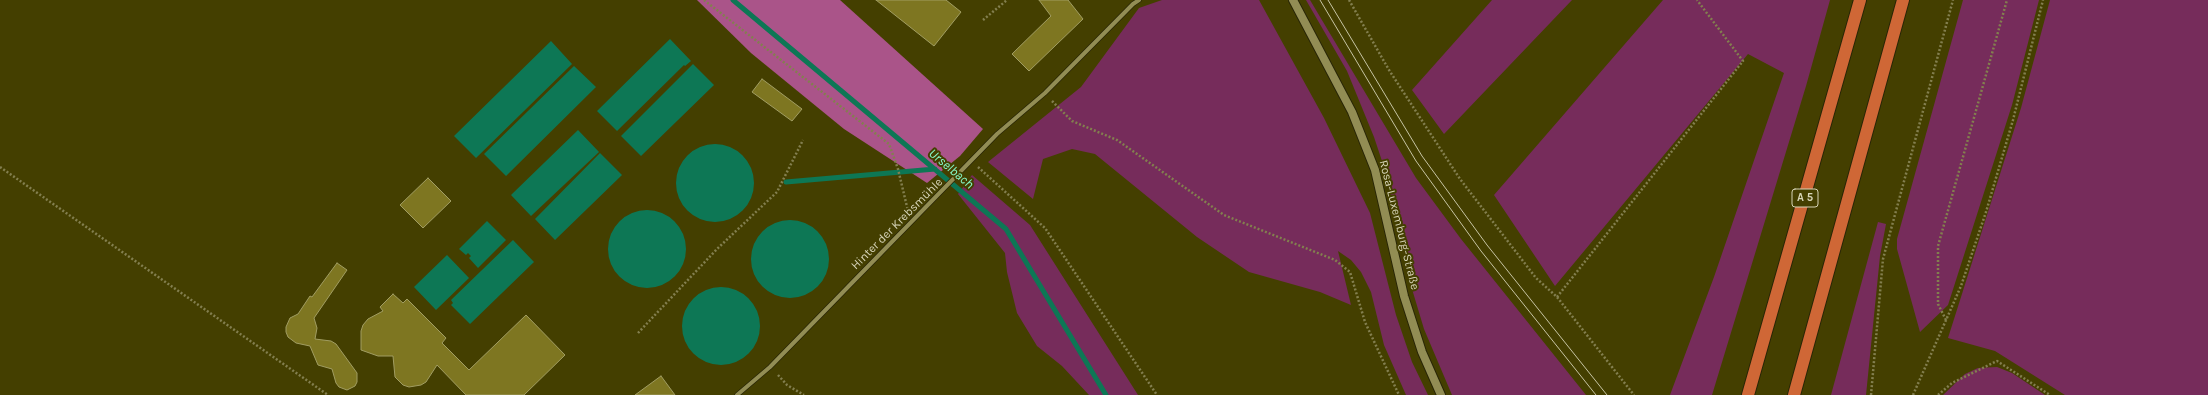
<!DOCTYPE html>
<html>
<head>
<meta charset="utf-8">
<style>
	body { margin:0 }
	canvas { display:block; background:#443f00 }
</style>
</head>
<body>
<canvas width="2208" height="395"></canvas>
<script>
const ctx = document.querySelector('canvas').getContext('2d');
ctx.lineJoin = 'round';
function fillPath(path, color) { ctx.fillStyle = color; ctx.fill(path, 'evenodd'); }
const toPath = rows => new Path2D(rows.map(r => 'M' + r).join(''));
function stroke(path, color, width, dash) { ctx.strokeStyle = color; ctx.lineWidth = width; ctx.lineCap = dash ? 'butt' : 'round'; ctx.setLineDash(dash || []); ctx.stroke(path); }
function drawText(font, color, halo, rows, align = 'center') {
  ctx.font = font + ' Karla,sans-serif'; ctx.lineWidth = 4; ctx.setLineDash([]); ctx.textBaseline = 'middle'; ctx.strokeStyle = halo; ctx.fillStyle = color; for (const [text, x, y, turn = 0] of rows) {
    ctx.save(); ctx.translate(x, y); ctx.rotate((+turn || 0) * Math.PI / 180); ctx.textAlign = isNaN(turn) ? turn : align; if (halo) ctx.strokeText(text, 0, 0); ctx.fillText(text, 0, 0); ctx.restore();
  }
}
const green = toPath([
	[1162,0,1259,0,1324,118,1370,213,1396,315,1412,362,1428,395,1406,395,1384,345,1371,292,1361,272,1351,260,1338,251,1351,305,1320,292,1249,272,1197,237,1095,154,1072,149,1043,159,1033,199,988,162,1081,87,1139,8],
	[1306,0,1310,0,1416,178,1461,239,1586,395,1452,395,1424,329,1412,289,1384,167,1374,137,1347,71],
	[1492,0,1572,0,1444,134,1412,90],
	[1663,0,1830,0,1806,86,1712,395,1670,395,1714,277,1784,73,1748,54,1555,286,1494,195],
	[1963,0,2039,0,2012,105,1948,305,1920,332,1897,249,1897,239],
	[2050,0,2208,0,2208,395,2065,395,1995,351,1948,338,2021,108],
	[972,175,1030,225,1138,395,1089,395,1062,366,1037,346,1017,313,1007,272,1005,253,958,194],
	[1878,222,1886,224,1880,256,1866,395,1831,395],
	[1997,367,2012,373,2045,395,1943,395,1965,374,1978,368]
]);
const forest = toPath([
	[697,0,840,0,983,129,960,156,927,183,844,129,751,53]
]);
const water = toPath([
	[670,39,691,61,685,66,684,65,617,131,597,111],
	[551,41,572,64,476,158,454,136],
	[693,64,714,85,641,156,621,136],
	[574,66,596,87,506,176,484,154],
	[578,130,599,152,531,216,511,195],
	'676 183a39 39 0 1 1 78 0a39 39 0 1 1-78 0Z',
	[600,153,622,175,555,240,535,219],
	'608 249a39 39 0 1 1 78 0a39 39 0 1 1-78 0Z',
	'751 259a39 39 0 1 1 78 0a39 39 0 1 1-78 0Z',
	[487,221,506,240,478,268,469,258,471,256,468,253,466,255,459,249],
	[513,240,534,262,470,324,451,305,453,303,451,300],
	[447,255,469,278,436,310,414,287],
	'682 326a39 39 0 1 1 78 0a39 39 0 1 1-78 0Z'
]);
const stream = toPath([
	[733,0,1006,229,1106,395],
	[786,182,935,169]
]);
const building = toPath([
	[876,0,946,0,961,12,934,46,876,0],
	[1039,0,1068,0,1083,19,1029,71,1012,54,1051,16,1039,0],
	[762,79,802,109,792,121,752,92,762,79],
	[428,178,451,201,423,228,400,205,428,178],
	[337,263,347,270,314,318,317,328,315,339,331,341,336,344,357,373,357,382,355,386,347,390,339,387,336,383,332,369,318,365,310,346,296,343,288,337,286,332,286,327,290,318,298,314,310,296,312,297,337,263],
	[393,294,403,303,407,299,446,338,442,343,469,370,526,315,565,355,524,395,466,395,437,365,426,382,421,385,409,387,403,385,395,377,393,356,378,356,361,350,361,331,363,325,368,319,383,311,380,307,393,294],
	[661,376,675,395,635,395,661,376]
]);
const path = toPath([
	[704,0,889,144,898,169,908,211],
	[1349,0,1389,70,1460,179,1536,278,1557,297,1634,395],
	[983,20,1007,0],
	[1052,101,1072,121,1117,140,1224,215,1335,260,1350,272,1365,322,1399,395],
	[0,167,328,395],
	[978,167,1045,228,1157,395],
	[1557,297,1743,61,1697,0],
	[1946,320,1938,304,1938,246,2007,0],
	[638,333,717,249,777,192,803,140],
	[778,375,787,385,804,395],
	[1871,395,1883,259,1953,0],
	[1913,395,1961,286,1986,212,2013,120,2043,0],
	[1938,395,1952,383,1997,361,2050,395]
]);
const street = toPath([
	[737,395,770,367,997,134,1045,93,1133,4,1139,0]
]);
const secondary = toPath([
	[1293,0,1352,112,1375,170,1404,296,1422,352,1441,395]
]);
const highway = toPath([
	[1748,395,1860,0],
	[1794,395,1903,0]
]);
const tram = toPath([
	[1320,0,1416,161,1481,251,1596,395],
	[1328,0,1422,156,1487,245,1607,395]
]);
const shields = [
	[1805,198,26]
];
const shieldNames = [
	["A 5",1805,198]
];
const streetNames = [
	["Hinter der Krebsmühle",897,224,-45],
	["Rosa-Luxemburg-Straße",1399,225,76]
];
const waterNames = [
	["Urselbach",951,169,40]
];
fillPath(green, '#762c5b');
fillPath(forest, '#aa5489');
fillPath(water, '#0d7755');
stroke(stream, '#0d7755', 5);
fillPath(building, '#7e7621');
stroke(building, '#a19d62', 1);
stroke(street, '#282506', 5.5);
stroke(secondary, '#282506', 10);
stroke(highway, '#282506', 14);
stroke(path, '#837f4f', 2.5, [2, 2]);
stroke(street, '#928d54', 4);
stroke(secondary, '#928d54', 8);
stroke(highway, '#cf6736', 12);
stroke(tram, '#c6c4a3', 1);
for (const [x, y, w] of shields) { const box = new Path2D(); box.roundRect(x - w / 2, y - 9, w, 18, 3); ctx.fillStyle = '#443f00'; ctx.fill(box); stroke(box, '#d6d4b7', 1); }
drawText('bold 11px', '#d6d4b7', null, shieldNames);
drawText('12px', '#d6d4b7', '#443f00', streetNames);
drawText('italic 13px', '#87fbca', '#443f00', waterNames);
</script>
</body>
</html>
